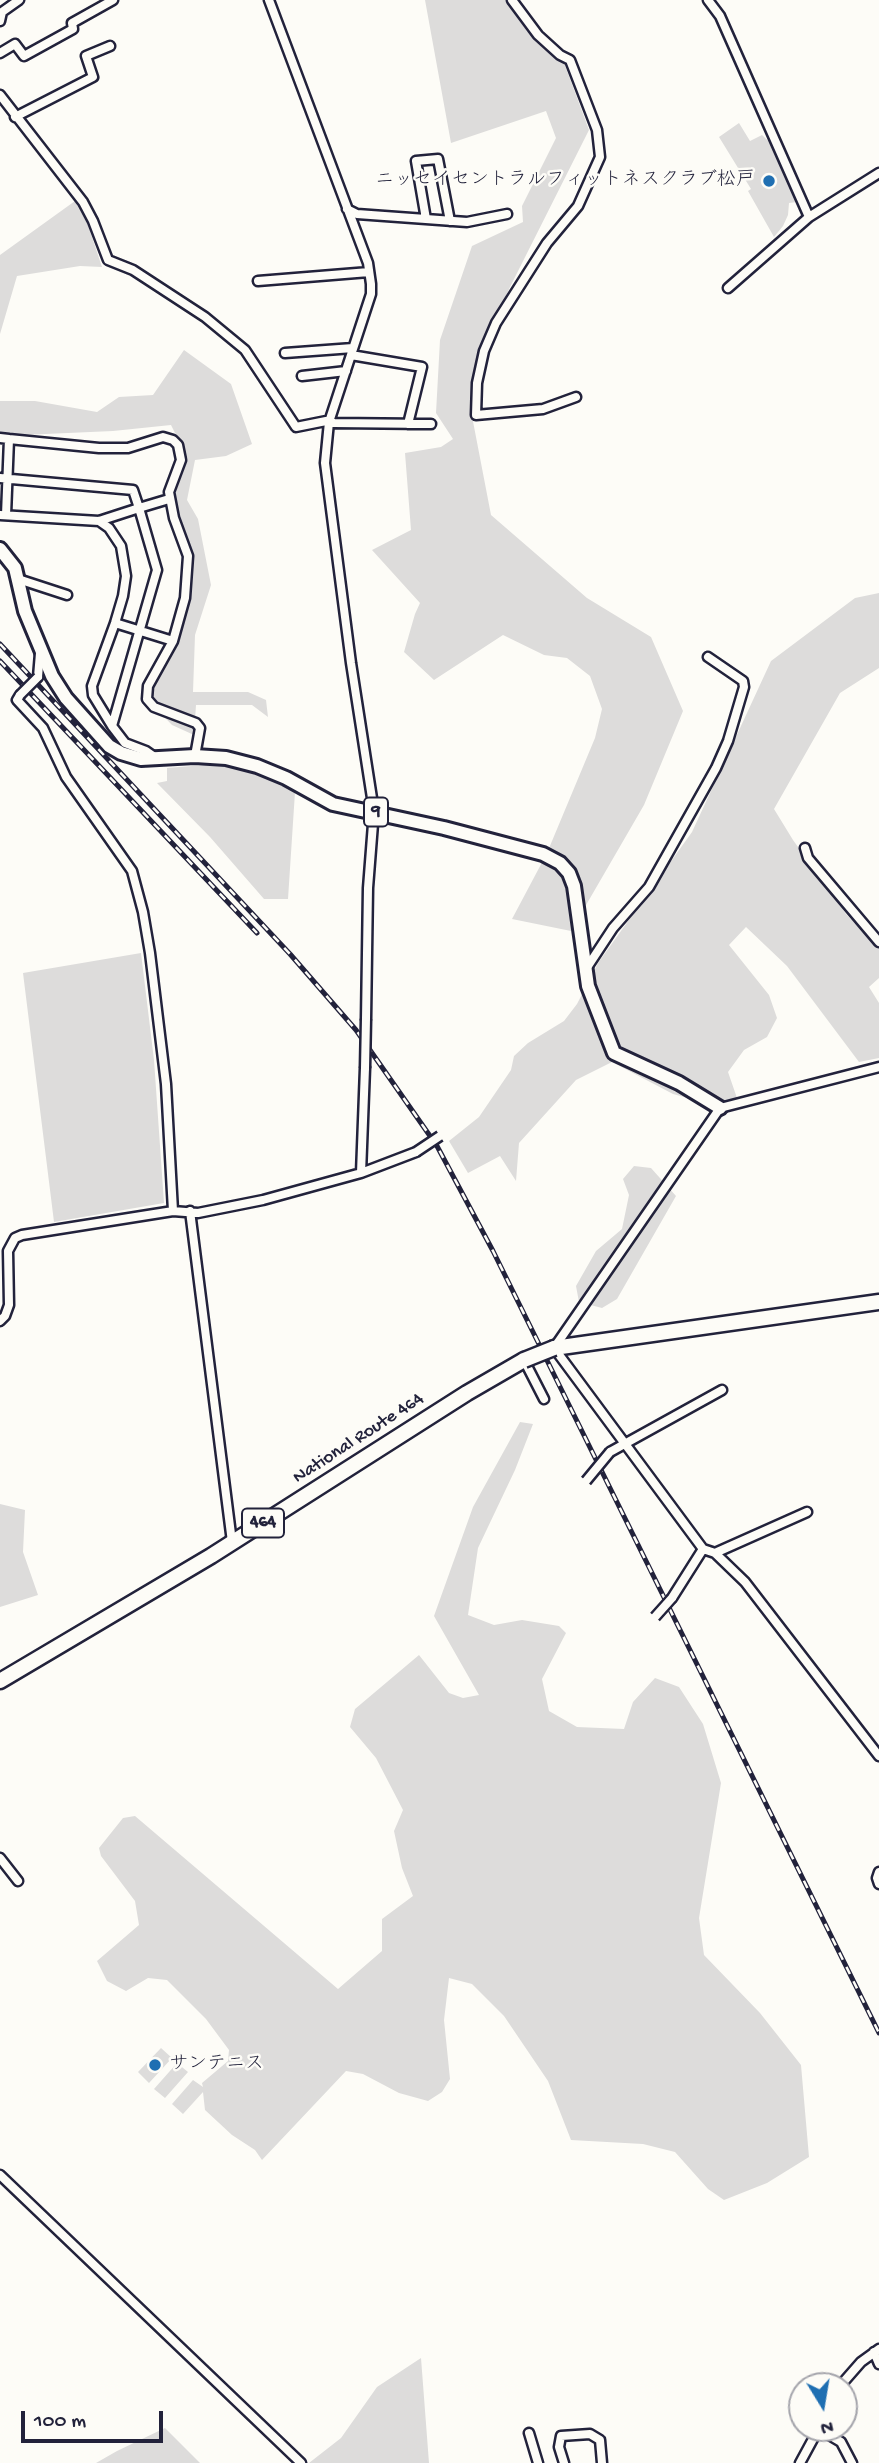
<!DOCTYPE html>
<html>
<head>
<meta charset="utf-8">
<style>
	body { margin:0 }
	#map { position:relative; width:879px; height:2463px; overflow:hidden; background:#fdfcf7; font-family:"Gochi Hand",sans-serif }
	canvas { display:block }
	.north { position:absolute; left:788px; top:2372px; width:70px; height:70px; box-sizing:border-box; background:#fdfcf7; border:2px solid #a5a5ac; border-radius:50%; rotate:169deg; font-size:19px; font-weight:700; line-height:28px; text-align:center; color:#22223b }
	.north::after { content:''; display:block; margin:auto; width:24px; height:32px; background:#1f6fb2; clip-path:polygon(50% 0,100% 100%,50% 72%,0 100%) }
	.scale { position:absolute; left:21px; top:2411px; width:142px; height:32px; box-sizing:border-box; border:4px solid #22223b; border-top:0; padding-left:9px; font-size:21px; line-height:24px; white-space:nowrap; color:#22223b; -webkit-text-stroke:5px #fdfcf7; paint-order:stroke }
</style>
</head>
<body>
<div id="map">
<canvas width="879" height="2463"></canvas>
<div class="north">N</div>
<div class="scale">100 m</div>
</div>
<script>
const ctx = document.querySelector('canvas').getContext('2d');
ctx.lineJoin = 'round';
function fillPath(path, color) { ctx.fillStyle = color; ctx.fill(path, 'evenodd'); }
const toPath = rows => new Path2D(rows.map(r => 'M' + r).join(''));
function stroke(path, color, width, dash) { ctx.strokeStyle = color; ctx.lineWidth = width; ctx.lineCap = dash ? 'butt' : 'round'; ctx.setLineDash(dash || []); ctx.stroke(path); }
function drawText(font, color, halo, rows, align = 'center') {
  ctx.font = font + ' "Gochi Hand","Klee One",sans-serif'; ctx.lineWidth = 5; ctx.setLineDash([]); ctx.textBaseline = 'middle'; ctx.strokeStyle = halo; ctx.fillStyle = color; for (const [text, x, y, turn = 0] of rows) {
    ctx.save(); ctx.translate(x, y); ctx.rotate((+turn || 0) * Math.PI / 180); ctx.textAlign = isNaN(turn) ? turn : align; if (halo) ctx.strokeText(text, 0, 0); ctx.fillText(text, 0, 0); ctx.restore();
  }
}
const green = toPath([
	[425,0,506,0,527,31,563,60,589,130,510,287,480,353,471,411,491,515,587,598,651,637,683,711,644,805,571,931,512,919,547,853,595,738,602,709,590,676,567,658,544,655,503,635,434,680,404,652,415,614,420,603,372,550,411,530,405,453,441,447,453,439,436,413,440,340,472,246,523,222,522,206,556,138,546,111,451,143],
	[739,123,750,141,762,135,780,152,795,189,797,202,789,203,788,215,783,226,774,237,748,191,751,189,719,137],
	[75,201,88,225,102,267,80,266,17,276,0,334,0,255],
	[184,350,231,384,252,444,226,456,195,460,187,500,198,519,211,585,195,635,193,692,248,692,266,700,268,717,252,705,196,705,194,735,172,725,149,701,169,640,189,565,172,502,188,459,171,425,113,431,0,436,0,401,35,401,97,412,119,397,153,395],
	[879,593,879,668,840,693,774,809,793,840,846,914,879,949,879,978,869,987,879,1003,879,1058,859,1062,787,966,746,927,729,945,769,995,777,1018,767,1037,744,1050,728,1072,737,1098,724,1100,710,1110,702,1102,673,1094,612,1062,576,1080,519,1143,516,1181,500,1156,468,1173,449,1141,479,1117,511,1070,514,1056,528,1043,564,1021,577,1004,598,963,692,832,771,661,855,598],
	[217,764,263,774,295,792,288,899,264,899,210,837,157,783,167,781,167,768],
	[141,953,154,1060,164,1203,54,1222,23,973],
	[634,1166,651,1168,676,1196,617,1299,602,1308,579,1302,576,1286,596,1251,622,1229,629,1195,623,1179],
	[520,1422,533,1424,515,1470,478,1548,468,1615,494,1625,522,1620,559,1626,566,1633,542,1679,549,1711,577,1727,624,1729,633,1702,655,1678,679,1687,703,1724,721,1783,699,1918,704,1955,760,2013,801,2065,809,2157,767,2183,724,2200,708,2189,675,2152,643,2144,571,2140,548,2081,504,2016,472,1984,449,1978,444,2020,450,2079,442,2092,428,2101,399,2093,363,2074,346,2071,262,2160,255,2150,232,2135,205,2110,203,2092,183,2114,172,2104,193,2080,203,2087,202,2083,228,2061,229,2050,206,2019,167,1980,148,1978,126,1991,107,1981,97,1961,139,1925,135,1901,101,1856,99,1848,123,1818,135,1816,338,1989,382,1951,382,1919,413,1896,402,1868,394,1831,403,1810,376,1758,350,1727,355,1709,419,1655,449,1693,463,1698,479,1695,434,1616,473,1507],
	[0,1504,25,1510,23,1552,38,1595,0,1607],
	[161,2048,172,2058,149,2083,138,2072],
	[177,2063,188,2072,165,2098,154,2089],
	[421,2358,429,2463,309,2463,341,2438,377,2387],
	[165,2428,200,2463,96,2463,117,2451]
]);
const street = toPath([
	[269,0,368,263,371,284,371,294,329,422,325,463,351,663,374,811,368,888,366,1019],
	[512,0,538,35,560,55,570,60,597,130,600,157,578,206,547,243,496,323,484,351,477,383,476,415,543,409,576,397],
	[708,0,720,16,809,217],
	[0,21,2,12,19,0],
	[0,53,15,44,24,56,73,29,72,23,113,0],
	[0,95,83,202,93,221,108,260,133,270,205,317,245,350,296,427,326,421,334,423,431,424],
	[15,117,93,77,86,56,110,46],
	[347,209,357,214,467,222,507,214],
	[426,219,416,161,438,159,450,221],
	[258,281,369,272],
	[728,288,809,217,879,173],
	[285,353,353,348],
	[351,355,422,367,408,424],
	[302,376,346,371],
	[0,438,9,439,6,515],
	[9,439,99,448,128,448,163,437,173,440,178,445,181,460,169,492,174,518,188,556,185,598,173,641,148,686,147,699,154,707,196,723,200,728,195,756],
	[0,478,133,490,139,508,169,499],
	[0,515,99,521,139,508,157,570,112,726,125,743,146,751,156,758],
	[99,521,109,528,121,546,126,576,123,596,115,623,92,686,93,695,112,726],
	[18,579,67,595],
	[115,623,173,641],
	[38,677,40,653],
	[20,695,17,700,43,728,66,777,132,871,143,912,150,953,166,1084,173,1211],
	[805,848,808,858,879,942],
	[586,969,613,928,649,887,716,768,728,741,744,687,743,681,708,657],
	[361,1173,416,1152],
	[190,1211,232,1542],
	[0,1321,5,1316,9,1305,8,1251,15,1238,22,1235,173,1211,198,1213,263,1200,361,1173,365,1068],
	[524,1360,544,1399],
	[610,1452,722,1390],
	[703,1549,715,1553,745,1582,879,1756],
	[715,1553,807,1512],
	[672,1598,703,1549,554,1348,720,1108,879,1067],
	[0,1858,18,1881],
	[879,1872,877,1878,879,1884],
	[0,2175,301,2463],
	[874,2352,879,2364],
	[840,2386,861,2362,879,2349],
	[819,2429,841,2442,852,2463],
	[529,2433,538,2463],
	[564,2463,559,2447,561,2436,590,2434,600,2440,602,2463],
	[800,2463,819,2428]
]);
const primary = toPath([
	[0,549,15,568,25,611,52,676,66,698,109,746,121,753,141,759,195,756,226,758,257,766,286,778,333,804,444,828,543,854,560,863,569,873,574,886,588,986,614,1053,679,1083,720,1108]
]);
const highway = toPath([
	[554,1348,879,1302],
	[0,1681,211,1556,467,1393,524,1360]
]);
const rail = toPath([
	[0,644,290,954,356,1030,437,1146,493,1251,879,2033],
	[0,661,257,933]
]);
const streetBridge = toPath([
	[20,695,38,677],
	[365,1068,366,1019],
	[416,1152,440,1136],
	[586,1481,610,1452],
	[655,1617,672,1598]
]);
const highwayBridge = toPath([
	[524,1360,554,1348]
]);
const markers = [
	[769,181,7,"#1f6fb2"],
	[155,2065,7,"#1f6fb2"]
];
const shields = [
	[376,812,24],
	[263,1523,42]
];
const shieldNames = [
	["9",376,812],
	["464",263,1523]
];
const poiNames = [
	["ニッセイセントラルフィットネスクラブ松戸",755,181],
	["サンテニス",169,2065,"left"]
];
const streetNames = [
	["National Route 464",359,1439,-33]
];
fillPath(green, '#dddcdb');
stroke(street, '#22223b', 13);
stroke(primary, '#22223b', 18);
stroke(highway, '#22223b', 19);
stroke(street, '#fdfcf7', 8);
stroke(primary, '#fdfcf7', 12);
stroke(highway, '#fdfcf7', 14);
stroke(rail, '#22223b', 5);
stroke(rail, '#fdfcf7', 2.5, [8]);
stroke(streetBridge, '#22223b', 13, []);
stroke(highwayBridge, '#22223b', 19, []);
stroke(streetBridge, '#fdfcf7', 8);
stroke(highwayBridge, '#fdfcf7', 14);
for (const [x, y, r, color] of markers) { const dot = new Path2D(); dot.arc(x, y, r, 0, 2 * Math.PI); ctx.fillStyle = color; ctx.fill(dot); stroke(dot, '#fdfcf7', 2.5); }
for (const [x, y, w] of shields) { const box = new Path2D(); box.roundRect(x - w / 2, y - 14.5, w, 29, 5); ctx.fillStyle = '#fdfcf7'; ctx.fill(box); stroke(box, '#22223b', 2); }
drawText('bold 18px', '#22223b', null, shieldNames);
drawText('19px', '#22223b', '#fdfcf7', poiNames, 'right');
drawText('19px', '#22223b', '#fdfcf7', streetNames);
</script>
</body>
</html>
